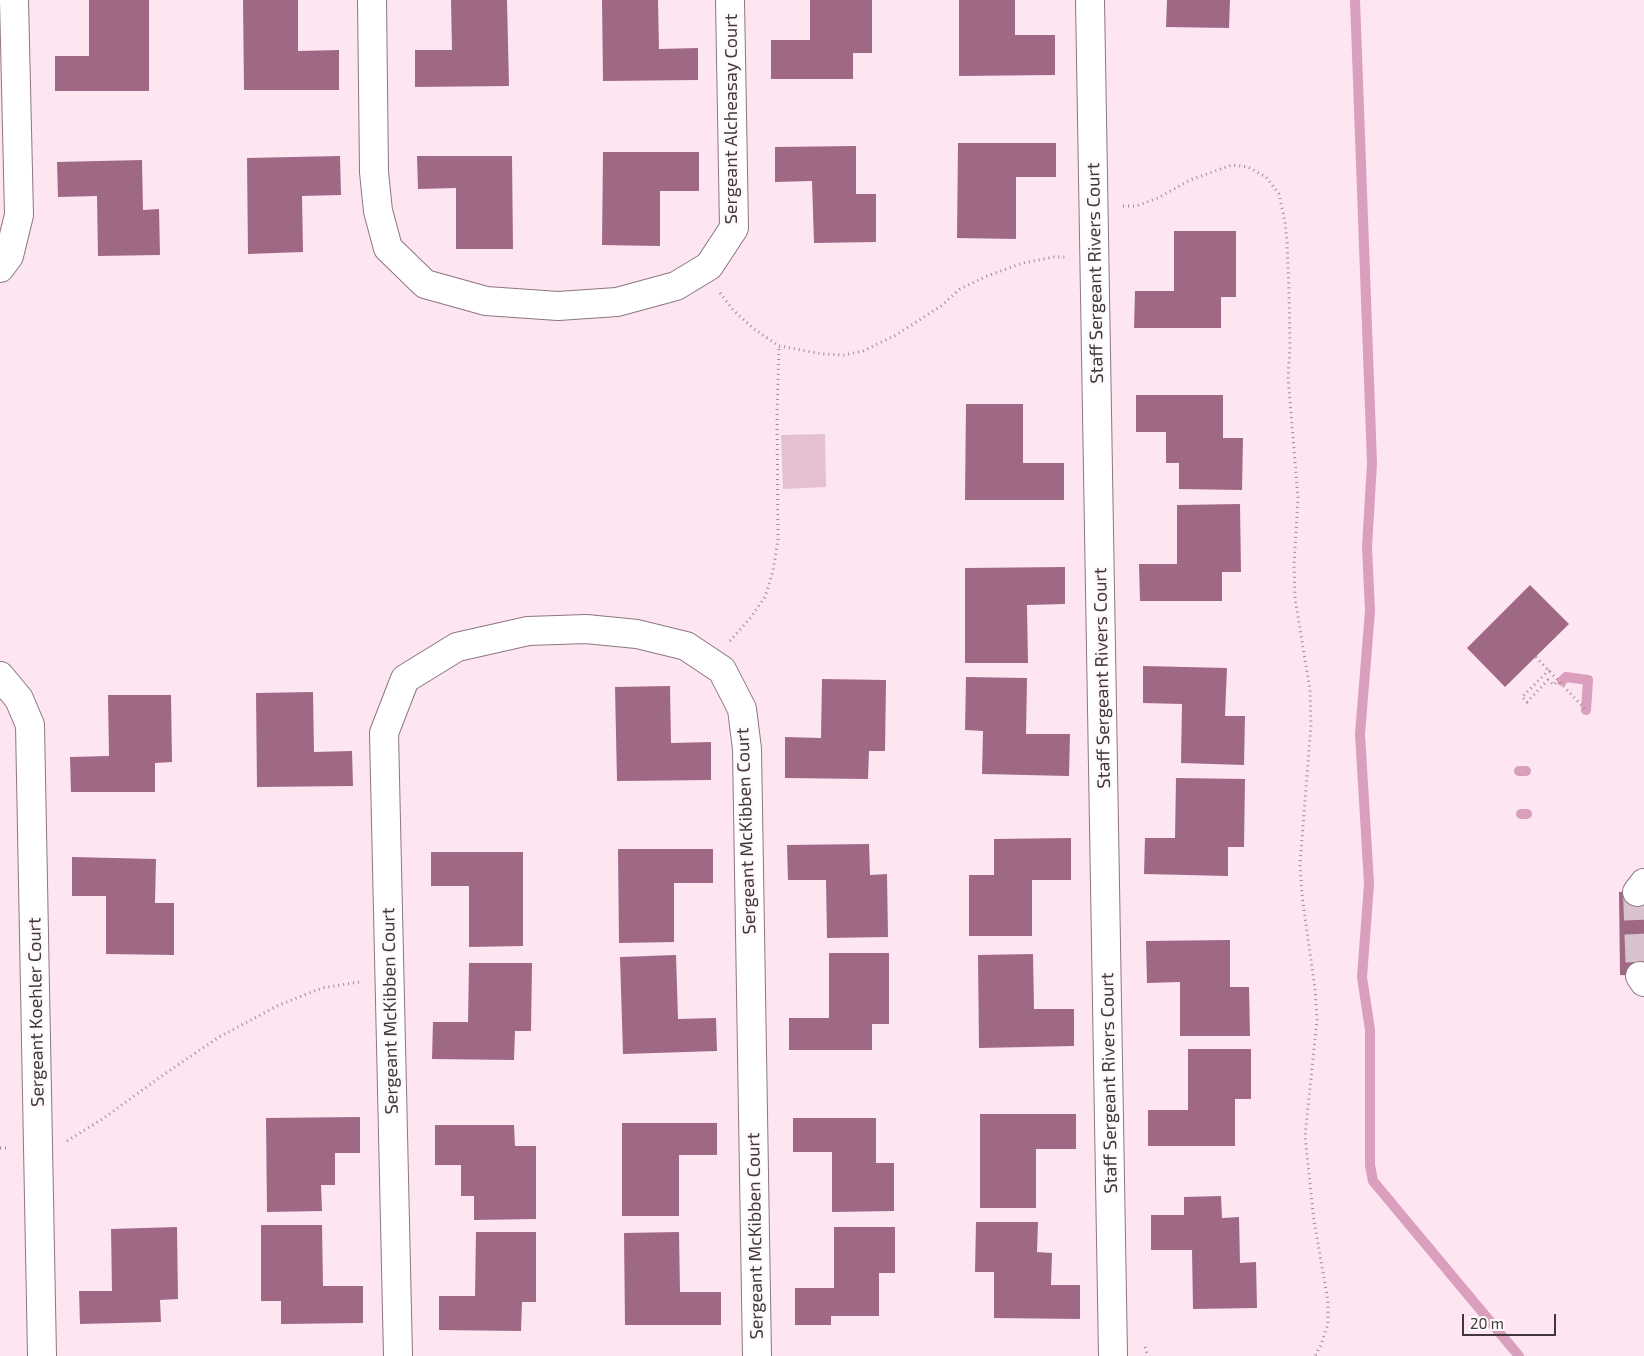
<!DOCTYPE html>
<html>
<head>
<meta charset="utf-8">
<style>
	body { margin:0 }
	#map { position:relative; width:1644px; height:1356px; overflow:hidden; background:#fee5f2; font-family:"Exo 2",sans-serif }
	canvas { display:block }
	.scale { position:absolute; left:1462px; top:1314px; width:94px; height:22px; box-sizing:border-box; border:2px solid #41373c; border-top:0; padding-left:6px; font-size:15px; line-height:18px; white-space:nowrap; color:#41373c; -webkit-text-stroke:4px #fef9fb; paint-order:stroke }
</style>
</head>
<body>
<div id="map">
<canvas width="1644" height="1356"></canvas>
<div class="scale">20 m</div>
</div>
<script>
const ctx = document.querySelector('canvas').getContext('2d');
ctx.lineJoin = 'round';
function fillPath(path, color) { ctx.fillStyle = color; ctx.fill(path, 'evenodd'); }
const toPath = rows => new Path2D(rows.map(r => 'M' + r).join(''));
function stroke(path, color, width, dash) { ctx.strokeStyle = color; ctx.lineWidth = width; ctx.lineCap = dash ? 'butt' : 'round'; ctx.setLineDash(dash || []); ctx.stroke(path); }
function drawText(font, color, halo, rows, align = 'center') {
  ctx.font = font + ' "Exo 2",sans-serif'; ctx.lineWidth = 5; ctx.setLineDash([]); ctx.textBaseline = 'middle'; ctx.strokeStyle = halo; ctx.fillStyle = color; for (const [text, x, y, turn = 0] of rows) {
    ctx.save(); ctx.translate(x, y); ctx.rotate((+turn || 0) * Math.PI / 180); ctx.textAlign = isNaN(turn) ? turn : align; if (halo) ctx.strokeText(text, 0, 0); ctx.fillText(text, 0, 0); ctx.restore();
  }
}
const green = toPath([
	[825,434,826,487,783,489,781,435]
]);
const stream = toPath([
	[1355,0,1372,463,1367,547,1370,611,1360,734,1369,884,1362,977,1370,1030,1370,1165,1373,1181,1519,1356],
	[1562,681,1566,677,1588,680,1586,710],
	[1519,771,1526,771],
	[1521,814,1527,814]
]);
const building = toPath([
	[89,0,149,0,149,91,55,91,55,56,89,56],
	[243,0,298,0,298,51,339,50,339,90,244,90],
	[451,0,507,0,509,86,415,87,415,50,452,50],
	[602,0,658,0,659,49,698,48,698,80,603,81],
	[810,0,872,0,872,53,853,53,853,79,771,79,771,40,810,40],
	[959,0,1015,0,1015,35,1055,35,1055,75,959,76],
	[1167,0,1230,0,1229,28,1166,27],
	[958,143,1056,143,1056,177,1016,177,1016,239,957,238],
	[856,146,856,194,876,194,876,242,814,243,812,181,775,182,775,147],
	[603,152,699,152,699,191,660,191,660,246,602,245],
	[340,156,341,195,302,196,303,252,248,254,247,158],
	[417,156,512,156,513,249,456,249,456,188,418,189],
	[142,160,143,210,159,209,160,255,98,256,97,196,58,197,57,162],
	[1174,231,1236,231,1236,297,1221,297,1221,328,1134,328,1135,291,1174,291],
	[1136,395,1223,395,1223,438,1243,438,1242,490,1179,489,1179,463,1166,463,1166,432,1136,432],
	[966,404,1023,404,1023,463,1064,463,1064,500,965,500],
	[1240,504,1241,572,1222,572,1222,601,1140,601,1139,564,1177,564,1177,505],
	[1065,567,1065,604,1027,605,1028,663,965,663,965,568],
	[1530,585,1569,624,1505,687,1467,648],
	[1143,666,1227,668,1225,716,1245,716,1244,765,1181,763,1182,704,1143,703],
	[966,677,1027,678,1026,734,1070,734,1069,776,982,774,983,731,965,730],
	[822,679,886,680,885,751,869,751,868,779,785,778,785,737,821,738],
	[670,686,671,743,711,742,711,780,617,781,615,687],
	[313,692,314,752,352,751,353,786,257,787,256,693],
	[108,695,171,695,172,762,155,763,155,792,71,792,70,757,109,756],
	[1176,778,1245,779,1244,847,1228,847,1228,876,1144,874,1145,838,1175,838],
	[1071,838,1071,880,1032,880,1032,936,969,936,969,875,994,875,994,839],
	[869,844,870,875,887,874,888,937,827,938,826,880,788,880,787,845],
	[618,849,713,849,713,883,674,883,674,942,619,943],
	[431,852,523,852,523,946,469,947,469,886,431,886],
	[72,857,156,859,155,903,174,903,174,955,106,954,106,896,72,896],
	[1644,891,1644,976,1620,975,1619,892],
	[1230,940,1230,987,1249,987,1250,1036,1180,1036,1180,982,1147,983,1146,941],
	[829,953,889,953,889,1024,872,1024,872,1050,789,1050,789,1018,829,1018],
	[1033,954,1034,1009,1074,1009,1074,1046,979,1048,978,955],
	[676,955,678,1019,716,1018,717,1051,623,1054,620,957],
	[469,963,532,963,531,1031,515,1031,514,1060,432,1059,433,1022,468,1022],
	[1188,1049,1251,1049,1251,1099,1235,1099,1235,1146,1148,1146,1148,1110,1188,1110],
	[980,1114,1076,1114,1076,1149,1036,1149,1036,1208,980,1208],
	[360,1117,360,1153,335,1153,335,1185,321,1185,322,1211,267,1212,266,1118],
	[793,1118,876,1118,876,1163,894,1163,894,1211,832,1212,832,1152,793,1152],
	[622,1123,717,1123,717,1155,679,1155,679,1216,622,1216],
	[435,1125,514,1125,515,1146,536,1146,536,1219,474,1220,474,1196,461,1196,461,1165,435,1165],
	[1221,1196,1222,1218,1239,1217,1240,1263,1256,1262,1257,1308,1193,1309,1192,1250,1151,1250,1151,1215,1184,1215,1184,1197],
	[976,1222,1038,1222,1037,1252,1052,1253,1051,1285,1080,1285,1080,1319,994,1318,994,1272,975,1272],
	[261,1225,322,1225,323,1286,363,1286,363,1323,281,1324,281,1301,261,1301],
	[177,1227,178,1299,160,1300,161,1322,80,1324,79,1291,112,1291,111,1229],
	[834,1227,895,1227,895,1273,879,1273,879,1316,831,1316,831,1325,795,1325,795,1288,834,1288],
	[476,1232,536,1232,536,1302,522,1302,521,1331,439,1330,439,1296,475,1296],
	[679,1232,680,1292,721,1292,721,1325,625,1325,624,1233]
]);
const secondaryTunnel = toPath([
	[1637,892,1640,976]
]);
const path = toPath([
	[1123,206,1136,206,1158,198,1190,180,1232,165,1248,167,1266,177,1279,194,1285,222,1287,242,1289,292,1290,347,1288,377,1298,498,1294,565,1295,598,1310,690,1311,725,1300,864,1302,895,1315,989,1317,1020,1305,1136,1314,1221,1328,1301,1328,1323,1321,1345,1315,1356],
	[720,293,733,310,754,329,779,346,823,354,844,355,863,351,896,335,941,306,960,289,987,276,1023,263,1054,257,1065,257],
	[730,641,751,617,765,597,773,571,778,539,777,413,779,346],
	[1536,657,1586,710],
	[1549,670,1522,697,1527,702,1548,680,1554,685,1558,680],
	[67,1141,104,1118,163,1075,219,1037,279,1005,322,988,359,982],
	[0,1148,9,1148],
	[1145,1347,1148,1356]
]);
const street = toPath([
	[372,0,374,172,378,211,388,248,425,284,486,301,558,306,617,302,676,286,709,266,734,228,730,0],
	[1090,0,1113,1356],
	[0,268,9,256,19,215,14,0],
	[0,676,19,699,30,725,42,1356],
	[398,1356,384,733,405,679,457,647,528,631,586,629,637,634,686,646,722,670,742,709,747,749,757,1356]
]);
const secondary = toPath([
	[1637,892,1644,883],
	[1640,976,1644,982]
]);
const streetNames = [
	["Sergeant Alcheasay Court",731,119,-90],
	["Staff Sergeant Rivers Court",1095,273,-91],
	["Staff Sergeant Rivers Court",1102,678,-91],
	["Sergeant McKibben Court",746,831,-92],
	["Sergeant McKibben Court",390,1011,-91],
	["Sergeant Koehler Court",36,1012,-91],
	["Staff Sergeant Rivers Court",1109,1083,-91],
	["Sergeant McKibben Court",755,1236,-91]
];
fillPath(green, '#e5c0d3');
stroke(stream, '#d99fbd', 10);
fillPath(building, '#9f6986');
stroke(secondaryTunnel, '#d8c2ce', 28, [28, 14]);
stroke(street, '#8c7681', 30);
stroke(secondary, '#8c7681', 30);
stroke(path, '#9d8b94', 3, [1, 4]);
stroke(street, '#fff', 28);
stroke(secondary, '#fff', 28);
drawText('18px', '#41373c', '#fef9fb', streetNames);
</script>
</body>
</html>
